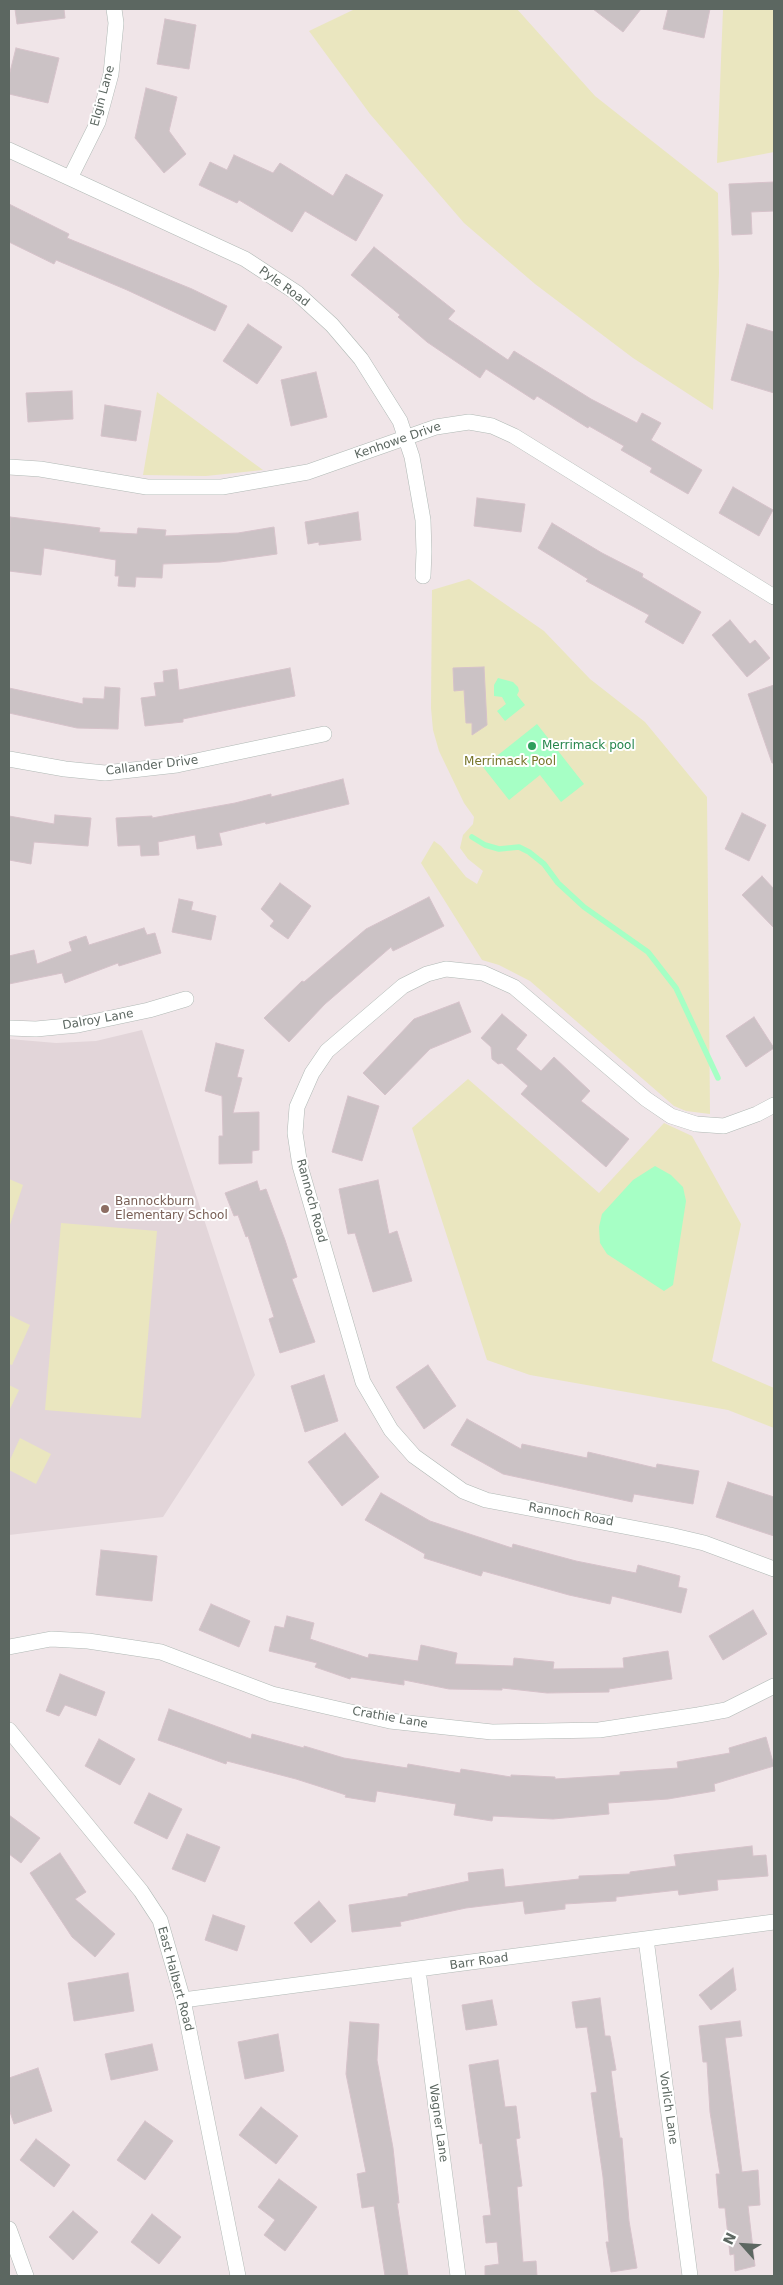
<!DOCTYPE html>
<html>
<head>
<meta charset="utf-8">
<style>
	body { margin:0 }
	#map { position:relative; width:783px; height:2285px; overflow:hidden; background:#f0e5e8; font-family:"DejaVu Sans",sans-serif }
	canvas { display:block }
	.frame { position:absolute; inset:0; border:10px solid #5c6761; pointer-events:none }
	.north { position:absolute; left:718px; top:2220px; width:50px; height:50px; -webkit-text-stroke:4px #fff; paint-order:stroke; rotate:296deg; font-size:14px; font-weight:700; line-height:20px; text-align:center; color:#5c6761 }
	.north::after { content:''; display:block; margin:auto; width:18px; height:22px; background:#5c6761; clip-path:polygon(50% 0,100% 100%,50% 72%,0 100%) }
</style>
</head>
<body>
<div id="map">
<canvas width="783" height="2285"></canvas>
<div class="frame"></div>
<div class="north">N</div>
</div>
<script>
const ctx = document.querySelector('canvas').getContext('2d');
ctx.lineJoin = 'round';
function fillPath(path, color) { ctx.fillStyle = color; ctx.fill(path, 'evenodd'); }
const toPath = rows => new Path2D(rows.map(r => 'M' + r).join(''));
function stroke(path, color, width, dash) { ctx.strokeStyle = color; ctx.lineWidth = width; ctx.lineCap = dash ? 'butt' : 'round'; ctx.setLineDash(dash || []); ctx.stroke(path); }
function drawText(font, color, halo, rows, align = 'center') {
  ctx.font = font + ' "DejaVu Sans",sans-serif'; ctx.lineWidth = 4; ctx.setLineDash([]); ctx.textBaseline = 'middle'; ctx.strokeStyle = halo; ctx.fillStyle = color; for (const [text, x, y, turn = 0] of rows) {
    ctx.save(); ctx.translate(x, y); ctx.rotate((+turn || 0) * Math.PI / 180); ctx.textAlign = isNaN(turn) ? turn : align; if (halo) ctx.strokeText(text, 0, 0); ctx.fillText(text, 0, 0); ctx.restore();
  }
}
const education = toPath([
	[142,1030,255,1375,163,1517,9,1535,9,1039,56,1043,96,1041]
]);
const green = toPath([
	[355,9,517,9,595,96,718,193,719,273,713,410,633,358,535,284,464,223,370,114,309,31],
	[723,9,774,9,774,152,717,163],
	[157,392,252,462,263,470,206,476,143,475],
	[469,579,544,631,590,679,645,722,707,797,710,1114,686,1111,674,1106,530,981,499,965,482,960,421,863,434,841,441,846,466,877,477,884,483,871,468,859,460,848,463,835,473,824,474,817,464,803,439,751,433,730,431,708,432,590],
	[468,1079,599,1193,664,1123,692,1136,741,1224,712,1361,774,1388,774,1428,728,1410,530,1375,487,1360,412,1128],
	[9,1179,23,1185,9,1228],
	[61,1223,157,1231,141,1418,45,1410],
	[9,1315,30,1325,12,1365,9,1364],
	[9,1385,19,1390,9,1411],
	[20,1438,51,1454,36,1484,9,1470,9,1462]
]);
const water = toPath([
	[498,678,513,682,518,687,519,691,517,695,525,705,505,721,497,711,506,704,502,697,494,696,494,685],
	[537,724,584,784,561,802,540,775,509,800,483,767],
	[655,1166,671,1175,683,1187,686,1201,673,1285,664,1291,607,1254,600,1243,599,1227,602,1214,633,1180]
]);
const stream = toPath([
	[472,837,485,845,499,849,519,847,529,852,544,864,558,883,584,907,648,952,676,988,718,1078]
]);
const building = toPath([
	[15,9,64,9,65,18,17,24,15,9],
	[593,9,641,9,623,32,593,9],
	[668,9,710,9,704,38,663,29,668,9],
	[165,19,196,25,189,69,157,64,165,19],
	[16,48,59,58,48,103,9,94,9,76,16,48],
	[146,88,177,97,169,131,186,154,164,173,135,138,146,88],
	[234,155,273,173,280,163,333,196,346,174,383,195,356,241,305,211,292,232,239,200,237,203,199,185,210,162,227,170,234,155],
	[774,182,774,211,751,212,752,234,732,235,729,184,774,182],
	[9,204,69,234,67,238,192,289,227,306,215,331,127,290,56,260,54,264,9,242,9,204],
	[374,247,455,311,448,319,508,360,514,351,591,399,637,423,642,413,661,423,651,440,702,470,688,494,650,472,652,468,621,450,624,446,589,426,588,428,537,396,534,400,486,369,480,378,427,342,398,317,400,315,351,275,374,247],
	[248,324,282,347,257,384,223,361,248,324],
	[747,324,774,332,774,393,731,380,747,324],
	[316,372,327,417,291,426,281,380,316,372],
	[72,391,73,419,28,422,26,393,72,391],
	[105,405,141,411,136,441,101,436,105,405],
	[733,487,773,510,759,536,719,513,733,487],
	[477,498,525,504,521,532,474,526,477,498],
	[358,512,361,540,319,545,319,542,308,544,305,522,358,512],
	[10,517,100,528,99,532,137,534,138,528,166,530,165,536,238,533,274,527,277,554,220,562,163,564,162,578,136,577,135,587,118,586,119,576,115,576,116,560,44,548,41,575,9,571,10,517],
	[552,523,602,553,643,574,642,577,701,612,683,644,645,622,649,615,586,581,588,579,538,548,552,523],
	[730,620,750,644,755,640,770,658,747,677,712,635,730,620],
	[484,667,487,725,472,735,472,723,466,723,464,690,454,691,453,668,484,667],
	[290,668,295,696,183,719,183,722,145,726,141,698,156,696,154,683,164,682,163,671,177,669,179,690,290,668],
	[774,685,774,763,772,763,748,694,774,685],
	[105,687,120,688,118,729,77,728,9,713,9,688,83,704,83,698,104,699,105,687],
	[343,779,349,804,266,824,265,822,219,833,222,845,197,849,195,835,158,842,159,855,141,856,140,845,118,846,116,818,152,816,152,818,235,803,271,794,271,797,343,779],
	[742,813,766,825,749,861,725,849,742,813],
	[55,815,91,818,88,846,34,842,31,864,9,860,9,816,54,824,55,815],
	[762,876,774,889,774,928,742,895,762,876],
	[280,883,311,906,288,939,270,926,274,921,261,909,280,883],
	[429,897,444,926,393,951,391,947,325,1004,289,1042,264,1018,302,981,304,982,366,929,429,897],
	[179,899,193,902,191,910,216,916,211,940,172,932,179,899],
	[144,928,147,935,155,933,161,953,119,966,118,963,65,983,62,973,9,984,9,956,34,950,37,964,72,951,69,942,86,936,89,945,144,928],
	[459,1002,471,1032,430,1049,385,1095,363,1073,414,1019,459,1002],
	[502,1014,527,1035,516,1049,541,1071,554,1057,590,1091,581,1101,629,1139,606,1167,521,1094,528,1086,502,1063,498,1064,492,1059,491,1047,481,1038,502,1014],
	[754,1017,774,1048,746,1067,726,1036,754,1017],
	[216,1043,244,1050,237,1077,242,1078,233,1113,259,1112,259,1150,252,1151,252,1163,219,1164,219,1136,223,1136,222,1096,205,1091,216,1043],
	[348,1096,379,1106,362,1161,332,1152,348,1096],
	[378,1180,389,1234,397,1231,412,1281,373,1292,355,1233,348,1234,339,1189,378,1180],
	[257,1181,260,1191,266,1189,285,1240,297,1277,292,1279,315,1342,280,1353,269,1319,274,1317,248,1236,246,1237,238,1215,234,1216,225,1193,257,1181],
	[428,1365,456,1406,424,1429,396,1387,428,1365],
	[324,1375,338,1421,305,1432,291,1386,324,1375],
	[467,1419,521,1449,522,1444,587,1458,588,1452,656,1468,657,1464,699,1471,693,1504,634,1494,632,1502,503,1474,451,1445,467,1419],
	[345,1433,379,1477,342,1506,308,1462,345,1433],
	[728,1482,774,1497,774,1536,716,1517,728,1482],
	[381,1493,430,1521,512,1548,513,1544,576,1561,636,1573,638,1565,680,1576,678,1587,687,1589,681,1613,612,1596,610,1604,569,1595,483,1571,481,1576,424,1558,425,1554,365,1520,381,1493],
	[101,1550,157,1556,152,1601,96,1595,101,1550],
	[211,1604,250,1621,239,1647,199,1630,211,1604],
	[753,1610,767,1634,723,1660,709,1636,753,1610],
	[287,1616,314,1623,310,1639,368,1658,369,1654,418,1661,421,1645,457,1653,455,1664,513,1666,514,1658,554,1662,553,1669,624,1668,623,1658,668,1651,672,1679,609,1689,609,1692,547,1693,502,1688,502,1690,449,1689,404,1680,404,1685,351,1677,350,1679,315,1667,317,1663,269,1651,275,1626,284,1628,287,1616],
	[60,1674,105,1692,96,1716,65,1705,59,1716,46,1711,60,1674],
	[169,1709,251,1739,252,1734,304,1748,304,1746,344,1758,407,1768,408,1764,460,1773,461,1769,511,1777,511,1775,555,1777,555,1779,620,1775,620,1772,678,1768,677,1762,730,1753,729,1748,766,1737,774,1766,714,1784,715,1791,668,1799,608,1803,609,1814,553,1819,493,1816,492,1821,454,1815,456,1804,377,1791,375,1802,345,1797,346,1795,296,1779,227,1761,226,1764,158,1740,169,1709],
	[99,1739,135,1759,120,1785,85,1766,99,1739],
	[149,1793,182,1809,167,1839,134,1823,149,1793],
	[9,1815,40,1838,21,1863,9,1854,9,1815],
	[187,1834,220,1847,205,1882,172,1869,187,1834],
	[752,1846,753,1856,766,1855,768,1876,717,1880,718,1890,679,1895,678,1890,616,1897,616,1901,565,1904,565,1909,525,1914,523,1901,466,1908,400,1922,401,1926,352,1932,349,1905,408,1896,408,1894,469,1881,468,1873,503,1869,505,1887,579,1879,579,1876,630,1874,630,1872,676,1866,674,1855,752,1846],
	[60,1853,86,1892,75,1899,115,1934,95,1957,72,1937,30,1873,60,1853],
	[319,1901,336,1921,311,1943,294,1923,319,1901],
	[213,1915,245,1926,237,1951,205,1940,213,1915],
	[733,1968,736,1990,711,2010,699,1995,733,1968],
	[128,1973,134,2011,74,2021,68,1983,128,1973],
	[600,1998,605,2036,610,2036,616,2070,611,2071,620,2138,622,2138,629,2221,637,2268,611,2272,606,2242,609,2242,603,2177,591,2093,597,2092,587,2027,576,2028,572,2002,600,1998],
	[492,2000,497,2025,466,2030,462,2005,492,2000],
	[740,2021,742,2036,725,2038,742,2172,758,2170,760,2205,748,2206,755,2266,735,2271,734,2254,730,2255,725,2208,719,2208,716,2174,720,2174,710,2112,707,2062,703,2062,699,2026,740,2021],
	[350,2022,379,2024,377,2060,393,2148,399,2203,397,2203,408,2276,385,2276,374,2206,362,2208,357,2174,366,2172,346,2074,350,2022],
	[278,2034,284,2071,245,2079,238,2042,278,2034],
	[152,2044,158,2070,111,2080,105,2054,152,2044],
	[498,2060,505,2107,516,2106,520,2138,516,2139,522,2186,517,2187,523,2262,536,2261,537,2276,485,2276,485,2266,499,2264,497,2242,486,2243,483,2216,491,2215,482,2143,480,2144,469,2065,498,2060],
	[38,2068,52,2111,14,2124,9,2109,9,2078,38,2068],
	[261,2107,298,2136,276,2164,239,2135,261,2107],
	[145,2121,173,2141,145,2180,117,2160,145,2121],
	[36,2139,70,2165,54,2187,20,2160,36,2139],
	[279,2179,317,2207,285,2251,264,2235,275,2220,258,2207,279,2179],
	[73,2211,98,2232,73,2260,49,2237,73,2211],
	[152,2214,181,2237,159,2264,131,2242,152,2214]
]);
const minor = toPath([
	[9,150,245,259,297,293,332,325,361,359,400,421,412,457,423,520,424,552,423,576],
	[70,178,98,122,111,74,116,23,114,9],
	[9,467,40,469,147,487,222,487,308,472,436,427,469,422,492,426,514,436,774,597],
	[9,759,65,769,105,773,177,765,324,734],
	[9,1028,36,1029,78,1025,149,1010,186,999],
	[774,1105,757,1114,724,1126,696,1124,671,1116,646,1099,514,987,483,973,446,969,427,974,403,986,327,1051,312,1073,297,1107,295,1133,300,1166,363,1382,391,1430,414,1456,463,1491,486,1500,670,1535,704,1543,774,1569],
	[9,1647,51,1639,88,1641,161,1652,272,1694,390,1721,492,1732,599,1730,698,1715,726,1710,774,1686],
	[9,1730,141,1891,160,1920,183,2000,238,2276],
	[646,1939,690,2276],
	[418,1970,458,2276],
	[183,2000,774,1922],
	[9,2229,26,2276]
]);
const markers = [
	[532,746,5,"#2e9e5b"],
	[105,1209,5,"#8d6e63"]
];
const streetNames = [
	["Elgin Lane",103,96,-75],
	["Pyle Road",284,287,36],
	["Kenhowe Drive",398,441,-19],
	["Callander Drive",152,766,-7],
	["Dalroy Lane",98,1020,-10],
	["Rannoch Road",311,1201,75],
	["Rannoch Road",571,1515,10],
	["Crathie Lane",390,1718,10],
	["Barr Road",479,1962,-8],
	["East Halbert Road",175,1979,75],
	["Vorlich Lane",668,2108,82],
	["Wagner Lane",438,2123,82]
];
const leisureNames = [
	["Merrimack pool",542,746]
];
const parkNames = [
	["Merrimack Pool",510,762]
];
const educationNames = [
	["Bannockburn",115,1202],
	["Elementary School",115,1216]
];
fillPath(education, '#e2d5d9');
fillPath(green, '#eae6bf');
fillPath(water, '#a6ffc5');
stroke(stream, '#a6ffc5', 5.5);
fillPath(building, '#cbc2c5');
stroke(building, '#d6c2ca', 1);
stroke(minor, '#b0b9b5', 16);
stroke(minor, '#fff', 15);
for (const [x, y, r, color] of markers) { const dot = new Path2D(); dot.arc(x, y, r, 0, 2 * Math.PI); ctx.fillStyle = color; ctx.fill(dot); stroke(dot, '#fff', 2); }
drawText('12px', '#5c6761', '#fff', streetNames);
drawText('12px', '#27864d', '#fff', leisureNames, 'left');
drawText('12px', '#77752a', '#fff', parkNames);
drawText('12px', '#785e54', '#fff', educationNames, 'left');
</script>
</body>
</html>
